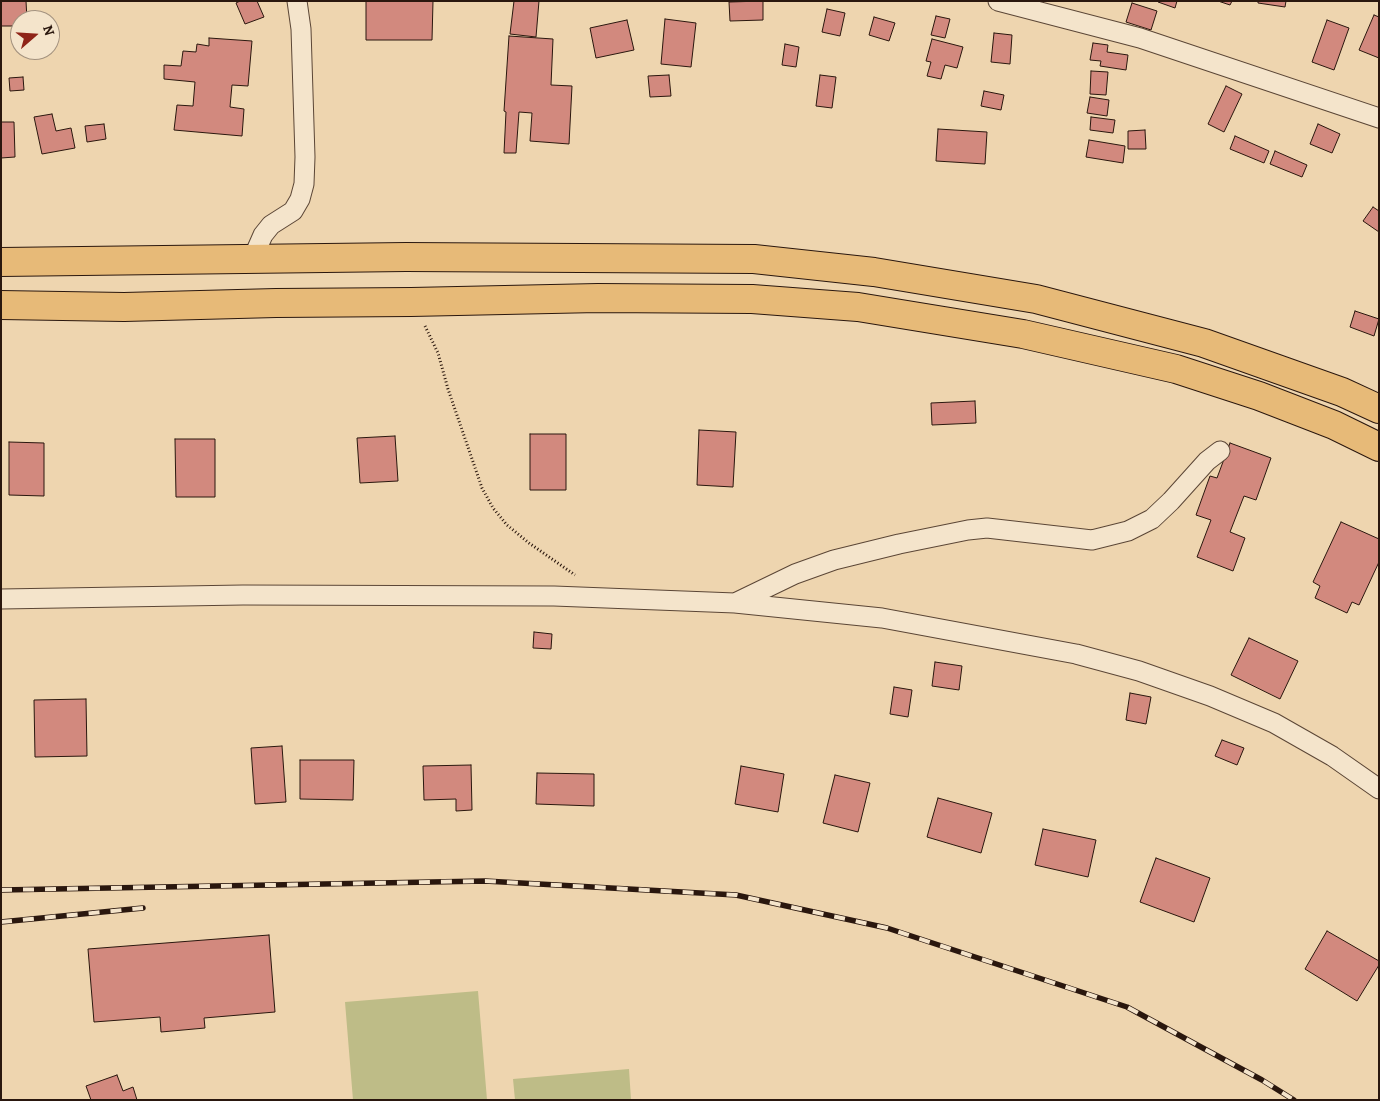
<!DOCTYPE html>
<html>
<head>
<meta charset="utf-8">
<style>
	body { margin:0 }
	#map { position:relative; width:1380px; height:1101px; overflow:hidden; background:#eed5af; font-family:Alegreya,serif }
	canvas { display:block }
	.frame { position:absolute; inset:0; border:2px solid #2a170e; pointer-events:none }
	.north { position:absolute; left:10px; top:10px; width:50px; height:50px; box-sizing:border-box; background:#f4e4cb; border:1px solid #a3927f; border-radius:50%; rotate:71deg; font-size:14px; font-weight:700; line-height:20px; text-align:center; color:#2a170e }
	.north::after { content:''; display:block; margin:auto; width:18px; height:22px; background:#8f2418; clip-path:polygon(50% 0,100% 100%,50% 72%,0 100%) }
</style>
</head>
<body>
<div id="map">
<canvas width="1380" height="1101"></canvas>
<div class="frame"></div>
<div class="north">N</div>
</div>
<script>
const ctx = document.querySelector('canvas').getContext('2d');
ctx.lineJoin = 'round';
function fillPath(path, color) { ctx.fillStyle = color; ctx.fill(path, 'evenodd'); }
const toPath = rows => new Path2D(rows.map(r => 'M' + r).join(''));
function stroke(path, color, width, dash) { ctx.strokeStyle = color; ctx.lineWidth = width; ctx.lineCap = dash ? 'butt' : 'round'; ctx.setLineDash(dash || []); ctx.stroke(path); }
const green = toPath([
	[478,991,487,1100,353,1100,345,1002],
	[629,1069,631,1100,515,1100,513,1079]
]);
const building = toPath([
	[1,1,26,1,27,20,20,20,20,26,1,26,1,1],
	[240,1,257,1,264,17,245,24,236,3,240,1],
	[366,1,433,1,432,40,366,40,366,1],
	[514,1,539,1,536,37,510,34,514,1],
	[763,1,763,20,730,21,729,2,763,1],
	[1158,1,1177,1,1175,8,1158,2,1158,1],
	[1218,1,1232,1,1230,5,1218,1],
	[1258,1,1286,1,1285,7,1258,3,1258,1],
	[1132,3,1157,11,1151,30,1126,22,1132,3],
	[827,9,845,13,840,36,822,32,827,9],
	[1374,15,1379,17,1379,58,1359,50,1374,15],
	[936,16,950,19,945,38,931,35,936,16],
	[874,17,895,23,889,41,869,35,874,17],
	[665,19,696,23,691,67,661,64,665,19],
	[627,20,634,50,596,58,590,28,627,20],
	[1327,20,1349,28,1334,70,1312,62,1327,20],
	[994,33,1012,35,1010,64,991,62,994,33],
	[509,36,553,39,551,85,572,86,569,144,530,141,532,113,519,112,516,153,504,153,506,112,504,111,509,36],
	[209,38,252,41,248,86,232,85,230,107,244,109,242,136,174,130,177,105,193,106,195,82,164,79,164,65,181,66,183,51,196,52,197,44,209,46,209,38],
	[932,39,963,47,957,68,945,65,941,79,927,76,931,62,926,61,932,39],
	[1093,43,1108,45,1107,52,1128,55,1126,70,1100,66,1101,61,1090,60,1093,43],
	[785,44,799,47,796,67,782,65,785,44],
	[1091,71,1108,72,1106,95,1090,94,1091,71],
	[669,75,671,96,650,97,648,76,669,75],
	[820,75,836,77,832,108,816,106,820,75],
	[23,77,24,90,10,91,9,78,23,77],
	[1226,86,1242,94,1224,132,1208,124,1226,86],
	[984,91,1004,95,1001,110,981,106,984,91],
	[1090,97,1109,100,1107,116,1087,113,1090,97],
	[52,114,56,131,71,128,75,148,42,154,34,117,52,114],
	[1091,117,1115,120,1113,133,1090,130,1091,117],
	[1,122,14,122,15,157,1,158,1,122],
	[104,124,106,139,87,142,85,126,104,124],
	[1318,124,1340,134,1332,153,1310,144,1318,124],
	[938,129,987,132,985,164,936,161,938,129],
	[1145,130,1146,149,1128,149,1128,131,1145,130],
	[1235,136,1269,151,1264,163,1230,149,1235,136],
	[1089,140,1125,146,1123,163,1086,157,1089,140],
	[1275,151,1307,165,1302,177,1270,164,1275,151],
	[1373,207,1379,211,1379,232,1363,221,1373,207],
	[1355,311,1379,319,1374,336,1350,327,1355,311],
	[975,401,976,423,932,425,931,403,975,401],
	[699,430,736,432,733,487,697,485,699,430],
	[530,434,566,434,566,490,530,490,530,434],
	[395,436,398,481,360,483,357,438,395,436],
	[175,439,215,439,215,497,176,497,175,439],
	[9,442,44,443,44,496,9,495,9,442],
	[1230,443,1271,458,1256,500,1244,496,1230,532,1245,538,1233,571,1197,557,1211,520,1196,515,1210,476,1217,478,1230,443],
	[1341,522,1379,539,1379,562,1359,605,1352,602,1347,613,1315,598,1320,586,1313,582,1341,522],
	[534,632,552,634,551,649,533,648,534,632],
	[1249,638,1298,661,1280,699,1231,675,1249,638],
	[935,662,962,666,959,690,932,686,935,662],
	[894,687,912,690,908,717,890,714,894,687],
	[1130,693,1151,697,1146,724,1126,720,1130,693],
	[86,699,87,756,35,757,34,700,86,699],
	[1222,740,1244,748,1237,765,1215,756,1222,740],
	[282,746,286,802,255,804,251,748,282,746],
	[300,760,354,760,353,800,300,799,300,760],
	[471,765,472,810,456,811,456,799,424,800,423,766,471,765],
	[741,766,784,774,778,812,735,804,741,766],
	[537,773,594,774,594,806,536,804,537,773],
	[835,775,870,783,858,832,823,823,835,775],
	[938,798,992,813,981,853,927,837,938,798],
	[1043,829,1096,840,1088,877,1035,865,1043,829],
	[1156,858,1210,878,1194,922,1140,902,1156,858],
	[1327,931,1379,961,1379,965,1357,1001,1305,969,1327,931],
	[269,935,275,1012,204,1018,205,1028,161,1032,160,1017,94,1022,88,949,269,935],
	[117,1075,123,1091,133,1087,137,1100,91,1100,86,1086,117,1075]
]);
const path = toPath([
	[425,326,438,353,448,389,482,488,493,508,507,525,529,543,575,575]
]);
const street = toPath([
	[998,1,1140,38,1379,118],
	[252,260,263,235,271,225,293,211,300,199,304,184,305,157,301,29,297,1],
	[1,599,243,595,554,596,735,603,882,618,1076,654,1139,671,1210,696,1274,723,1332,756,1379,789],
	[735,603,795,574,834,560,899,544,968,530,987,528,1092,540,1128,531,1152,519,1171,501,1207,461,1220,451]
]);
const highway = toPath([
	[1,262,406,257,754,259,874,272,1036,299,1204,343,1342,392,1379,409],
	[1,305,124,307,276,303,411,302,598,298,752,299,858,307,1023,334,1176,369,1259,396,1334,425,1379,447]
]);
const rail = toPath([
	[1,890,485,881,736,895,887,928,1127,1007,1262,1080,1294,1100],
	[1,922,143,908]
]);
fillPath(green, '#bebc87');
fillPath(building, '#d2897e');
stroke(building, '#2a170e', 1);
stroke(street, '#5b4636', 21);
stroke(highway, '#2a170e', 30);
stroke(path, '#2a170e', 3, [1, 2.5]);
stroke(street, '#f4e4cb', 19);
stroke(highway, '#e7ba78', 28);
stroke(rail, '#2a170e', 5.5);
stroke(rail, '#f4e4cb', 4, [11]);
</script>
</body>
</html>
